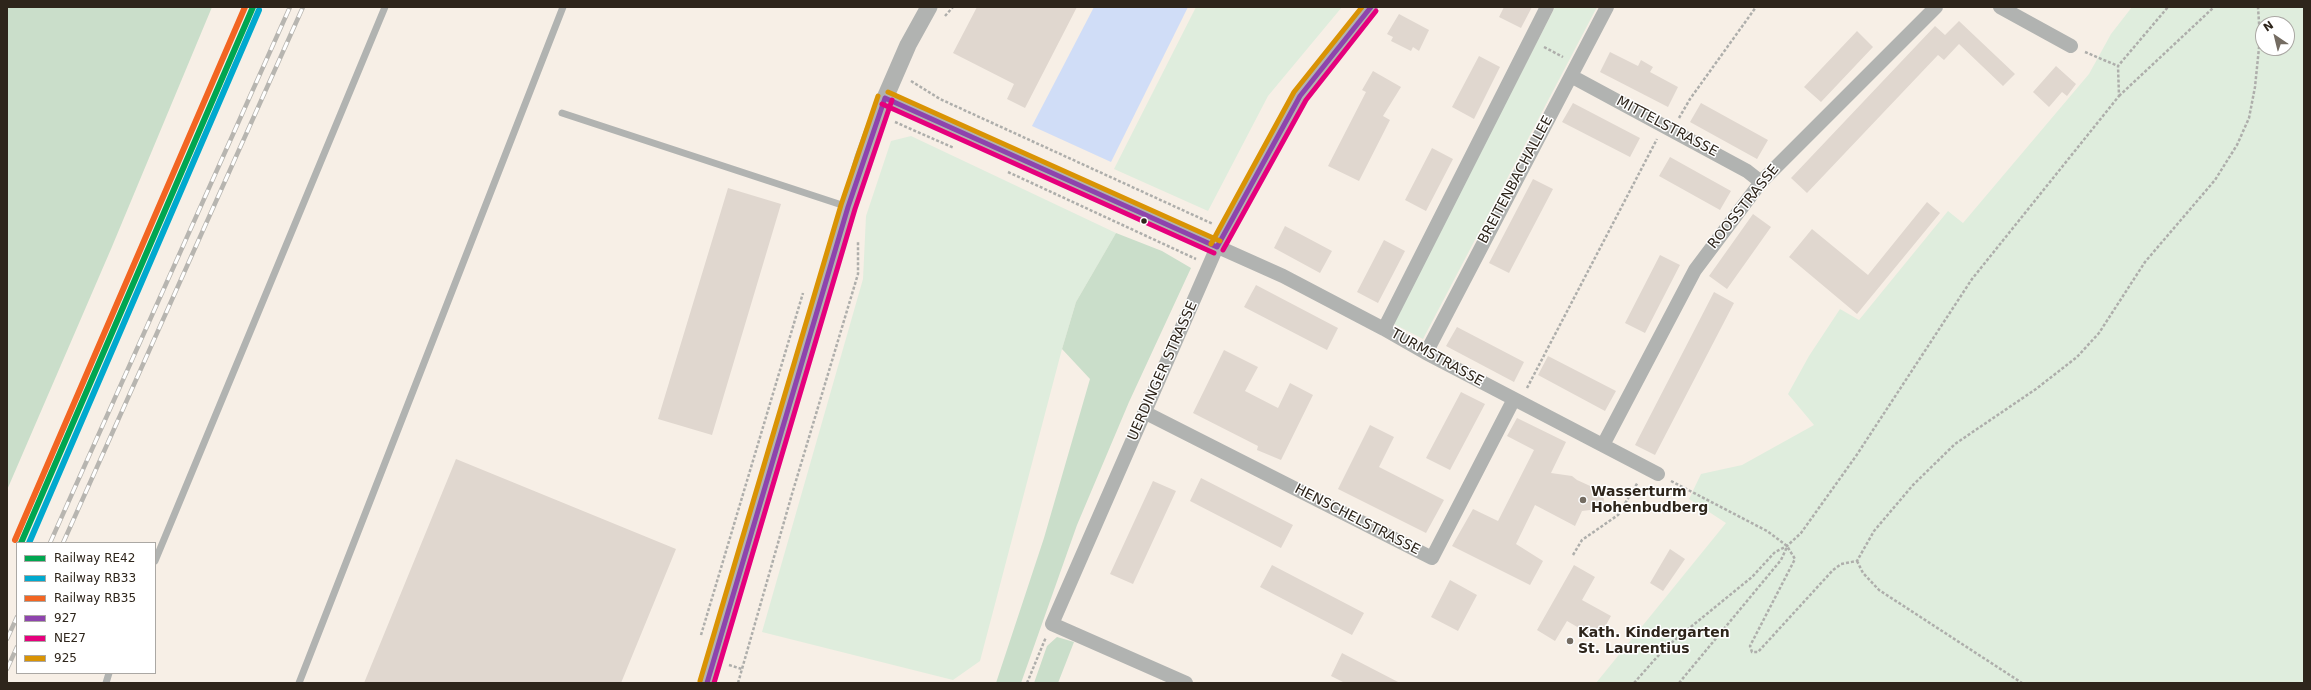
<!DOCTYPE html>
<html>
<head>
<meta charset="utf-8">
<style>
	body { margin:0 }
	#map { position:relative; width:2311px; height:690px; overflow:hidden; background:#f7efe6; font-family:"DejaVu Sans",sans-serif }
	canvas { display:block }
	.frame { position:absolute; inset:0; border:8px solid #2e251b; pointer-events:none }
	.legend { position:absolute; left:16px; top:542px; width:140px; height:132px; box-sizing:border-box; background:#fff; border:1px solid #aba8a4; margin:0; padding:5px 7px; list-style:none; font-size:12px; color:#2e251b }
	.legend li { display:flex; align-items:center; gap:8px; height:20px }
	.legend b { width:20px; border:1px solid #aba8a4 }
	.north { position:absolute; left:2255px; top:16px; width:40px; height:40px; box-sizing:border-box; background:#fff; border:1px solid #aba8a4; border-radius:50%; rotate:325deg; font-size:11px; font-weight:700; line-height:16px; text-align:center; color:#2e251b }
	.north::after { content:''; display:block; margin:auto; width:14px; height:18px; background:#746c62; clip-path:polygon(50% 0,100% 100%,50% 72%,0 100%) }
</style>
</head>
<body>
<div id="map">
<canvas width="2311" height="690"></canvas>
<div class="frame"></div>
<ul class="legend">
<li><b style="height:5px;background:#00a651"></b>Railway RE42</li>
<li><b style="height:5px;background:#00a9ce"></b>Railway RB33</li>
<li><b style="height:5px;background:#f26522"></b>Railway RB35</li>
<li><b style="height:5px;background:#8e44ad"></b>927</li>
<li><b style="height:5px;background:#e5007d"></b>NE27</li>
<li><b style="height:5px;background:#d99304"></b>925</li>
</ul>
<div class="north">N</div>
</div>
<script>
const ctx = document.querySelector('canvas').getContext('2d');
ctx.lineJoin = 'round';
function fillPath(path, color) { ctx.fillStyle = color; ctx.fill(path, 'evenodd'); }
const toPath = rows => new Path2D(rows.map(r => 'M' + r).join(''));
function stroke(path, color, width, dash) { ctx.strokeStyle = color; ctx.lineWidth = width; ctx.lineCap = dash ? 'butt' : 'round'; ctx.setLineDash(dash || []); ctx.stroke(path); }
function drawText(font, color, halo, rows, align = 'center') {
  ctx.font = font + ' "DejaVu Sans",sans-serif'; ctx.lineWidth = 3; ctx.setLineDash([]); ctx.textBaseline = 'middle'; ctx.strokeStyle = halo; ctx.fillStyle = color; for (const [text, x, y, turn = 0] of rows) {
    ctx.save(); ctx.translate(x, y); ctx.rotate((+turn || 0) * Math.PI / 180); ctx.textAlign = isNaN(turn) ? turn : align; if (halo) ctx.strokeText(text, 0, 0); ctx.fillText(text, 0, 0); ctx.restore();
  }
}
const green = toPath([
	[1196,7,1342,7,1268,96,1208,211,1114,169],
	[1555,7,1597,7,1423,339,1392,323],
	[2132,7,2304,7,2304,683,1596,683,1726,523,1689,499,1701,474,1742,465,1814,425,1788,394,1809,356,1840,309,1859,320,1948,211,1963,223,2089,74,2111,34],
	[2263,24,2287,24,2287,48,2263,48],
	[911,136,1116,233,1076,302,1062,349,980,661,953,680,762,632,863,279,866,216,891,141]
]);
const forest = toPath([
	[7,7,212,7,111,249,7,490],
	[1116,233,1162,251,1191,268,1129,402,1077,525,1021,683,996,683,1044,538,1090,379,1062,349,1076,302],
	[1057,637,1074,642,1058,683,1034,683,1047,646]
]);
const water = toPath([
	[1094,7,1188,7,1111,162,1032,126]
]);
const building = toPath([
	[977,7,1077,7,1025,108,1007,99,1014,84,953,53],
	[1504,7,1532,7,1521,28,1499,17],
	[1399,14,1429,30,1419,51,1413,47,1411,51,1391,41,1393,37,1387,34],
	[1959,21,2015,74,2003,86,1959,44,1944,60,1938,55,1807,193,1791,178,1935,26,1945,35],
	[1857,31,1873,47,1821,102,1804,87],
	[1610,52,1638,66,1641,60,1653,67,1650,72,1678,87,1668,107,1600,72],
	[1479,56,1500,67,1474,119,1452,107],
	[2056,66,2076,84,2067,96,2062,92,2049,107,2033,92],
	[1373,71,1401,87,1383,116,1390,120,1359,181,1328,166,1366,92,1362,90],
	[1573,103,1640,138,1630,157,1562,122],
	[1701,103,1768,140,1757,159,1690,122],
	[1432,148,1453,159,1426,211,1405,200],
	[1670,157,1731,191,1720,210,1659,176],
	[1533,179,1553,189,1509,273,1489,263],
	[728,188,781,204,712,435,658,419],
	[1927,202,1940,213,1857,314,1789,257,1812,229,1868,275],
	[1753,214,1771,227,1727,289,1709,276],
	[1285,226,1332,251,1320,273,1274,248],
	[1384,240,1405,251,1378,303,1357,292],
	[1660,255,1680,265,1645,333,1625,323],
	[1256,285,1338,328,1327,350,1244,307],
	[1714,292,1734,303,1655,455,1635,445],
	[1457,327,1524,362,1514,382,1446,346],
	[1224,350,1258,367,1245,391,1278,408,1290,383,1313,395,1281,460,1257,450,1258,446,1193,413],
	[1548,356,1616,391,1605,411,1538,375],
	[1461,392,1485,404,1450,470,1426,458],
	[1517,418,1566,442,1551,473,1572,476,1577,480,1599,490,1604,499,1603,505,1599,509,1582,511,1575,526,1535,505,1516,544,1543,561,1530,585,1452,546,1473,509,1498,521,1534,450,1507,436],
	[1370,425,1394,437,1379,467,1444,500,1426,533,1338,489],
	[456,459,676,549,621,683,364,683],
	[1201,478,1293,525,1281,548,1190,501],
	[1153,481,1176,491,1133,584,1110,574],
	[1670,549,1685,559,1663,591,1650,583],
	[1272,565,1364,613,1352,635,1260,587],
	[1574,565,1595,577,1582,600,1611,616,1598,639,1567,621,1555,641,1537,630],
	[1450,580,1477,595,1458,631,1431,617],
	[1342,653,1400,683,1345,683,1331,676]
]);
const path = toPath([
	[945,16,953,7],
	[1544,47,1563,57],
	[2085,52,2118,66],
	[911,81,940,99,1213,224],
	[2119,96,2214,7],
	[1679,118,1690,99,1756,7],
	[895,122,954,148],
	[1008,172,1196,259],
	[1527,388,1657,139],
	[1671,481,1767,531,1787,546,1795,559,1750,646,1752,652,1758,652,1833,570,1841,564,1857,561,1874,531,1913,485,1955,444,2036,389,2077,357,2099,333,2145,262,2215,180,2237,145,2249,118,2255,87,2260,38,2258,7],
	[1573,555,1582,540,1618,515,1638,482],
	[1857,561,1863,573,1879,590,2022,683],
	[701,635,803,293],
	[729,665,742,669],
	[738,683,792,494,858,274,858,241],
	[1027,683,1046,637],
	[1634,683,1665,648,1752,577,1775,552,1787,546,1801,533,1856,456,1972,279,2119,96,2118,66,2168,7],
	[1679,683,1781,560,1787,547]
]);
const service = toPath([
	[562,113,848,207],
	[155,561,385,7],
	[106,683,109,673],
	[299,683,563,7]
]);
const minor = toPath([
	[2000,7,2071,46],
	[1571,76,1747,171,1761,182],
	[885,98,1283,276,1384,329,1426,353,1658,474],
	[1384,329,1547,7],
	[1426,353,1607,7],
	[1144,412,1432,558,1514,399],
	[1603,445,1695,270,1761,182,1936,7],
	[1186,683,1052,624,1217,247,1300,96,1371,7]
]);
const tertiary = toPath([
	[707,683,863,158,885,98,908,45,929,7]
]);
const rail = toPath([
	[50,543,290,7],
	[63,543,303,7],
	[7,639,17,617],
	[7,669,17,647]
]);
const bus1 = toPath([
	[885,98,1217,247],
	[1217,247,1300,96,1371,7],
	[707,683,848,207,885,98]
]);
const bus2 = toPath([
	[882,104,1214,253],
	[1223,250,1306,100,1376,11],
	[714,683,855,209,892,100]
]);
const bus3 = toPath([
	[888,92,1220,241],
	[1211,244,1294,92,1362,7],
	[700,681,841,205,878,96]
]);
const rail1 = toPath([
	[21,543,253,7]
]);
const rail2 = toPath([
	[29,543,259,10]
]);
const rail3 = toPath([
	[15,540,245,7]
]);
const markers = [
	[1144,221,3.5,"#2e251b"],
	[1583,500,4,"#746c62"],
	[1570,641,4,"#746c62"]
];
const streetNames = [
	["MITTELSTRASSE",1667,127,28],
	["BREITENBACHALLEE",1516,180,-62],
	["ROOSSTRASSE",1744,207,-51],
	["TURMSTRASSE",1437,358,29],
	["UERDINGER STRASSE",1163,371,-66],
	["HENSCHELSTRASSE",1357,520,27]
];
const poiNames = [
	["Wasserturm",1591,492],
	["Hohenbudberg",1591,508],
	["Kath. Kindergarten",1578,633],
	["St. Laurentius",1578,649]
];
fillPath(green, '#dfeddd');
fillPath(forest, '#cadeca');
fillPath(water, '#d0ddf7');
fillPath(building, '#e0d7cf');
stroke(path, '#aeaeab', 2.5, [3, 2]);
stroke(service, '#b1b3b1', 7);
stroke(minor, '#b1b3b1', 14);
stroke(tertiary, '#b1b3b1', 17);
stroke(rail, '#b7b5b0', 4.5);
stroke(rail, '#fff', 3, [9]);
stroke(bus1, '#8e44ad', 5);
stroke(bus2, '#e5007d', 5);
stroke(bus3, '#d99304', 5);
stroke(rail1, '#00a651', 6);
stroke(rail2, '#00a9ce', 6);
stroke(rail3, '#f26522', 6);
for (const [x, y, r, color] of markers) { const dot = new Path2D(); dot.arc(x, y, r, 0, 2 * Math.PI); ctx.fillStyle = color; ctx.fill(dot); stroke(dot, '#fff', 1.5); }
drawText('14px', '#2e251b', '#fff', streetNames);
drawText('bold 14px', '#2e251b', '#fff', poiNames, 'left');
</script>
</body>
</html>
